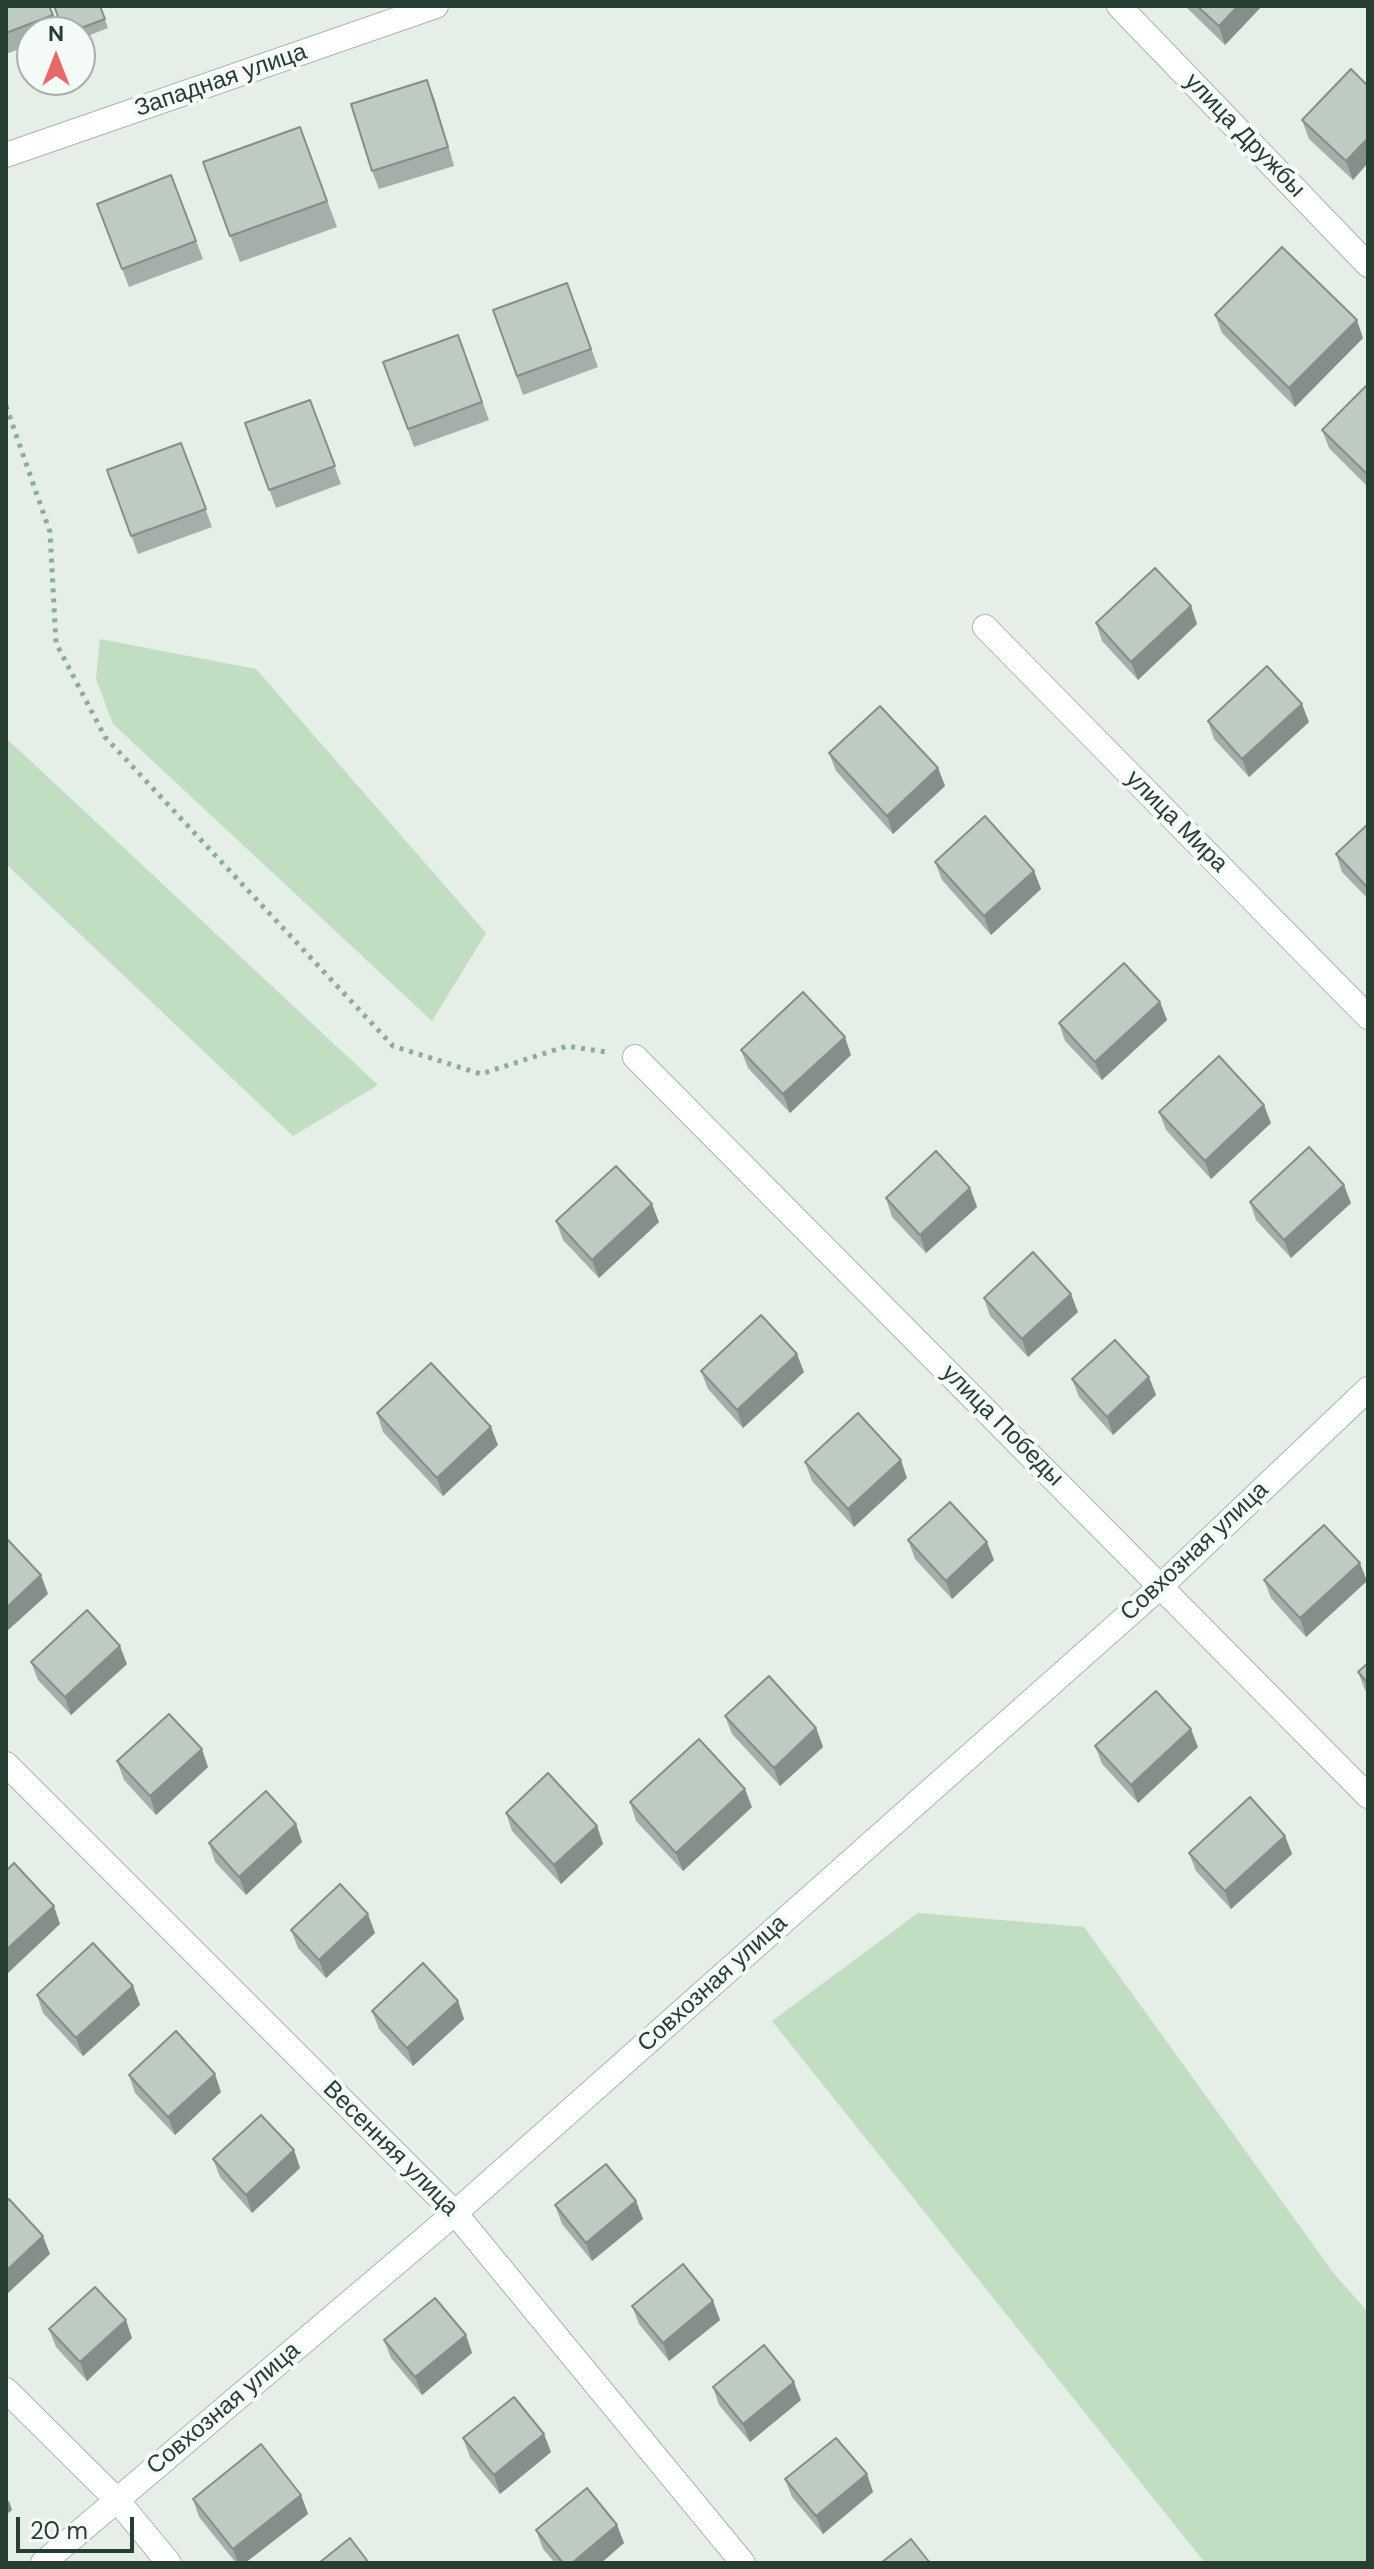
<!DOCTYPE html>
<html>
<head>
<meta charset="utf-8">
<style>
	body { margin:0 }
	#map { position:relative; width:1374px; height:2569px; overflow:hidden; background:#e6eee8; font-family:"DM Sans",sans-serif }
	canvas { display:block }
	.frame { position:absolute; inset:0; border:8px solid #263f32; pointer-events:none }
	.north { position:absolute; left:16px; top:16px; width:80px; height:80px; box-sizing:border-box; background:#f6faf7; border:2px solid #a3afa8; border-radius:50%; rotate:0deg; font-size:22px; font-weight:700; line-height:32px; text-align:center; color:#263f32 }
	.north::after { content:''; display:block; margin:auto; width:28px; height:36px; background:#e76a6a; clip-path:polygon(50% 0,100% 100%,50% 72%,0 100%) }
	.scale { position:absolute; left:16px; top:2517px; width:118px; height:36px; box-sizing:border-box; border:4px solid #263f32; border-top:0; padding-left:10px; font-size:24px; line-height:28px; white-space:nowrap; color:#263f32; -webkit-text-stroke:6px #f6faf7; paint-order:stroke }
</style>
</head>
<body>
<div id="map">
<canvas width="1374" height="2569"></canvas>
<div class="frame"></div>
<div class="north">N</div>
<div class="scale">20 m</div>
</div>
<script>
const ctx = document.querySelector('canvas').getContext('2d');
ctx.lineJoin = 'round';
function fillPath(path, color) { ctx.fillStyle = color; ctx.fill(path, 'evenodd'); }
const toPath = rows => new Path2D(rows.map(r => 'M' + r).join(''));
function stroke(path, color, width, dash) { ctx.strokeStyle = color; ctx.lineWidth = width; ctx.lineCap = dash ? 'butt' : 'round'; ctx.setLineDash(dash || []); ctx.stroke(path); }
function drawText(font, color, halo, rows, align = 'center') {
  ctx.font = font + ' "DM Sans",sans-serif'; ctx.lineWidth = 8; ctx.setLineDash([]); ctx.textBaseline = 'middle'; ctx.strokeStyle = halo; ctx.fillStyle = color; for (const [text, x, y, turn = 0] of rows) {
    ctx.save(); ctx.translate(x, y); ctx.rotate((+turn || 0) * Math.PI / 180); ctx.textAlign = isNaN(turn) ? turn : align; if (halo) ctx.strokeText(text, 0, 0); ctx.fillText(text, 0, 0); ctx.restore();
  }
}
const green = toPath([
	[100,639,256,669,486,933,432,1021,113,724,96,679],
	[6,738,378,1085,293,1136,6,864],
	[918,1913,1084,1927,1335,2275,1368,2312,1368,2563,1205,2563,772,2021]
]);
const path = toPath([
	[6,406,50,532,56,643,105,737,393,1046,481,1074,567,1046,606,1052]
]);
const street = toPath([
	[1119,6,1368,265],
	[6,155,436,6],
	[985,627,1368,1017],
	[635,1057,1368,1796],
	[6,1764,455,2213,743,2563],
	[6,2390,117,2500,169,2563]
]);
const secondary = toPath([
	[43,2563,455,2213,1161,1586,1368,1389]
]);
const wall = toPath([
	[6,6,49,6,59,32,32,32,32,44,6,54],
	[100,6,108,28,80,39,80,32,64,32],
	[1185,6,1262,6,1225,45],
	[1351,69,1353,180,1309,139,1302,120],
	[434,98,454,166,379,189,372,171],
	[300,127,337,227,240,262,203,162],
	[171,175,203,259,129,287,97,204],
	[567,283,598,367,523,395,493,310],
	[1215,315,1363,338,1295,407,1222,333],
	[458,335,489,420,414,447,383,362],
	[1368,384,1368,487,1329,448,1322,430],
	[310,400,341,484,276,508,245,423],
	[181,443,212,527,138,554,107,470],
	[1191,606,1197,624,1138,680,1102,641,1096,623],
	[1208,721,1309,722,1249,777,1214,739],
	[829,753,938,768,945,786,893,834,836,771],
	[1368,824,1368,899,1342,872,1336,854],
	[935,862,1034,871,1041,889,991,935,942,880],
	[1160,1002,1167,1020,1102,1080,1065,1041,1059,1023],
	[741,1050,851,1055,790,1113,748,1068],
	[1159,1112,1271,1123,1211,1179,1166,1130],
	[970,1188,977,1207,926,1253,892,1217,886,1198],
	[1250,1202,1351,1203,1291,1258,1256,1220],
	[556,1221,659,1222,599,1278,563,1240],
	[984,1298,1078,1312,1028,1357,990,1316],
	[701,1371,804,1372,743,1428,708,1389],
	[1149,1377,1156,1395,1113,1435,1079,1397,1072,1379],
	[377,1413,498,1445,443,1496,383,1432],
	[805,1462,907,1478,854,1527,812,1481],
	[908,1540,994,1560,952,1599,915,1559],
	[1264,1580,1367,1581,1306,1637,1271,1598],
	[31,1662,127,1664,71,1715,38,1680],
	[1368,1663,1368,1694,1365,1690,1358,1672],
	[725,1716,816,1728,823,1747,780,1786,732,1734],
	[1095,1746,1198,1747,1138,1803,1102,1764],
	[117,1761,208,1767,156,1815,124,1780],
	[630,1802,752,1807,683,1871,636,1821],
	[506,1813,597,1826,603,1844,561,1884,512,1831],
	[296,1824,302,1842,246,1895,215,1862,209,1843],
	[1285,1836,1292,1854,1231,1909,1196,1871,1189,1853],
	[291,1930,375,1933,326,1978,298,1948],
	[133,1986,140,2005,83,2056,43,2013,37,1995],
	[458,2001,464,2019,413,2066,379,2029,372,2011],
	[129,2075,221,2092,175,2135,135,2093],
	[294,2150,300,2168,252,2213,220,2177,213,2159],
	[636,2201,643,2219,592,2261,562,2224,555,2205],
	[713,2301,720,2320,669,2361,639,2324,632,2306],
	[49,2329,132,2338,87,2381,56,2347],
	[466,2335,472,2353,422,2395,391,2358,384,2340],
	[713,2387,801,2400,750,2442,719,2405],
	[463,2438,551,2452,500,2494,470,2457],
	[867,2474,873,2492,823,2534,792,2497,785,2479],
	[301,2495,308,2514,245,2563,236,2563,199,2517,193,2499],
	[617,2525,624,2543,601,2563,555,2563,543,2549,536,2530]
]);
const shadedWall = toPath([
	[1238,6,1262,6,1225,45,1219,26],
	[427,80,434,98,454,166,448,147],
	[1368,138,1368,163,1353,180,1346,161],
	[1357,320,1363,338,1295,407,1289,388],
	[1191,606,1197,624,1138,680,1131,662],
	[1302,704,1309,722,1249,777,1242,759],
	[938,768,945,786,893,834,887,816],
	[1034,871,1041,889,991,935,984,916],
	[1160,1002,1167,1020,1102,1080,1095,1062],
	[845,1037,851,1055,790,1113,783,1094],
	[1264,1105,1271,1123,1211,1179,1205,1161],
	[1344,1185,1351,1203,1291,1258,1284,1240],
	[970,1188,977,1207,926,1253,920,1235],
	[652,1204,659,1222,599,1278,592,1260],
	[1071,1294,1078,1312,1028,1357,1022,1339],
	[797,1354,804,1372,743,1428,737,1410],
	[1149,1377,1156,1395,1113,1435,1107,1417],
	[491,1427,498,1445,443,1496,437,1478],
	[901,1460,907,1478,854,1527,848,1509],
	[987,1542,994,1560,952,1599,946,1581],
	[1360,1563,1367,1581,1306,1637,1300,1618],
	[41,1575,48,1594,6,1632,6,1608],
	[120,1646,127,1664,71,1715,65,1697],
	[816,1728,823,1747,780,1786,774,1768],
	[1191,1729,1198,1747,1138,1803,1131,1785],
	[202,1749,208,1767,156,1815,150,1796],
	[745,1789,752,1807,683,1871,676,1853],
	[296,1824,302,1842,246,1895,239,1877],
	[597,1826,603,1844,561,1884,554,1865],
	[1285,1836,1292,1854,1231,1909,1225,1891],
	[54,1906,60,1924,7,1974,6,1950],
	[368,1914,375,1933,326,1978,319,1960],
	[133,1986,140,2005,83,2056,76,2038],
	[458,2001,464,2019,413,2066,407,2048],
	[215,2074,221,2092,175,2135,168,2117],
	[294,2150,300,2168,252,2213,246,2195],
	[636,2201,643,2219,592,2261,586,2243],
	[43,2236,50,2254,6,2295,6,2271],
	[713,2301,720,2320,669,2361,663,2343],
	[126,2320,132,2338,87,2381,80,2362],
	[466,2335,472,2353,422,2395,415,2377],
	[794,2382,801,2400,750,2442,743,2424],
	[544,2434,551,2452,500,2494,494,2475],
	[867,2474,873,2492,823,2534,816,2516],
	[301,2495,308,2514,245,2563,238,2563,233,2549],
	[9,2501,12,2510,6,2515,6,2503],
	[617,2525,624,2543,601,2563,572,2563]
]);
const building = toPath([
	[6,6,49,6,53,15,6,33,6,6],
	[54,6,100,6,105,19,70,32,64,32,54,6],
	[1197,6,1238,6,1219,26,1197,6],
	[1351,69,1368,86,1368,138,1346,161,1302,120,1351,69],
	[427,80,448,147,372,171,351,104,427,80],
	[300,127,327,201,230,236,203,162,300,127],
	[171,175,196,241,122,269,97,204,171,175],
	[1282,247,1357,320,1289,388,1215,315,1282,247],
	[567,283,591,349,517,376,493,310,567,283],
	[458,335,482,402,408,429,383,362,458,335],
	[1368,384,1368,474,1367,474,1322,430,1368,384],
	[310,400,335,466,269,490,245,423,310,400],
	[181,443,206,509,131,536,107,470,181,443],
	[1155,568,1191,606,1131,662,1096,623,1155,568],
	[1267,666,1302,704,1242,759,1208,721,1267,666],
	[880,706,938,768,887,816,829,753,880,706],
	[985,816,1034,871,984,916,935,862,985,816],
	[1368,824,1368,888,1336,854,1368,824],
	[1124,963,1160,1002,1095,1062,1059,1023,1124,963],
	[803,992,845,1037,783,1094,741,1050,803,992],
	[1219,1056,1264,1105,1205,1161,1159,1112,1219,1056],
	[1309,1147,1344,1185,1284,1240,1250,1202,1309,1147],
	[936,1151,970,1188,920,1235,886,1198,936,1151],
	[616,1166,652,1204,592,1260,556,1221,616,1166],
	[1033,1252,1071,1294,1022,1339,984,1298,1033,1252],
	[761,1315,797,1354,737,1410,701,1371,761,1315],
	[1115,1340,1149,1377,1107,1417,1072,1379,1115,1340],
	[431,1363,491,1427,437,1478,377,1413,431,1363],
	[858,1413,901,1460,848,1509,805,1462,858,1413],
	[950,1502,987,1542,946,1581,908,1540,950,1502],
	[1324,1525,1360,1563,1300,1618,1264,1580,1324,1525],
	[8,1540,41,1575,6,1608,6,1541,8,1540],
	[87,1610,120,1646,65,1697,31,1662,87,1610],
	[1368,1663,1368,1683,1358,1672,1368,1663],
	[769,1676,816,1728,774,1768,725,1716,769,1676],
	[1156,1691,1191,1729,1131,1785,1095,1746,1156,1691],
	[169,1714,202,1749,150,1796,117,1761,169,1714],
	[699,1739,745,1789,676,1853,630,1802,699,1739],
	[548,1773,597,1826,554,1865,506,1813,548,1773],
	[266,1791,296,1824,239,1877,209,1843,266,1791],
	[1250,1797,1285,1836,1225,1891,1189,1853,1250,1797],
	[14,1863,54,1906,6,1950,6,1871,14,1863],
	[340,1884,368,1914,319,1960,291,1930,340,1884],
	[93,1943,133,1986,76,2038,37,1995,93,1943],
	[423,1963,458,2001,407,2048,372,2011,423,1963],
	[176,2031,215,2074,168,2117,129,2075,176,2031],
	[261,2115,294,2150,246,2195,213,2159,261,2115],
	[606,2164,636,2201,586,2243,555,2205,606,2164],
	[9,2199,43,2236,6,2271,6,2202,9,2199],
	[683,2264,713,2301,663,2343,632,2306,683,2264],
	[95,2287,126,2320,80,2362,49,2329,95,2287],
	[435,2298,466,2335,415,2377,384,2340,435,2298],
	[764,2345,794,2382,743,2424,713,2387,764,2345],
	[514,2397,544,2434,494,2475,463,2438,514,2397],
	[836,2438,867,2474,816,2516,785,2479,836,2438],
	[261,2444,301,2495,233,2549,193,2499,261,2444],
	[587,2488,617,2525,572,2563,563,2563,536,2530,587,2488],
	[350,2538,369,2563,319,2563,350,2538],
	[911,2539,930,2563,881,2563,911,2539]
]);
const streetNames = [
	["Западная улица",221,81,-19],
	["улица Дружбы",1244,136,46],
	["улица Мира",1176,822,45],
	["улица Победы",1002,1426,45],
	["Совхозная улица",1195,1552,-43],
	["Совхозная улица",713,1984,-42],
	["Весенняя улица",390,2149,45],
	["Совхозная улица",224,2409,-40]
];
fillPath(green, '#c1ddc2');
stroke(street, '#a9b6ae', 26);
stroke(secondary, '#a5b9ad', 26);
stroke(path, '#89af9a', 5, [4, 6]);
stroke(street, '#fff', 24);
stroke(secondary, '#fff', 24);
fillPath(wall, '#a3afa8');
fillPath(shadedWall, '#858e88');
fillPath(building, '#becbc3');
stroke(building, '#858e88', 2);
drawText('24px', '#263f32', '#f6faf7', streetNames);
</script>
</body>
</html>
